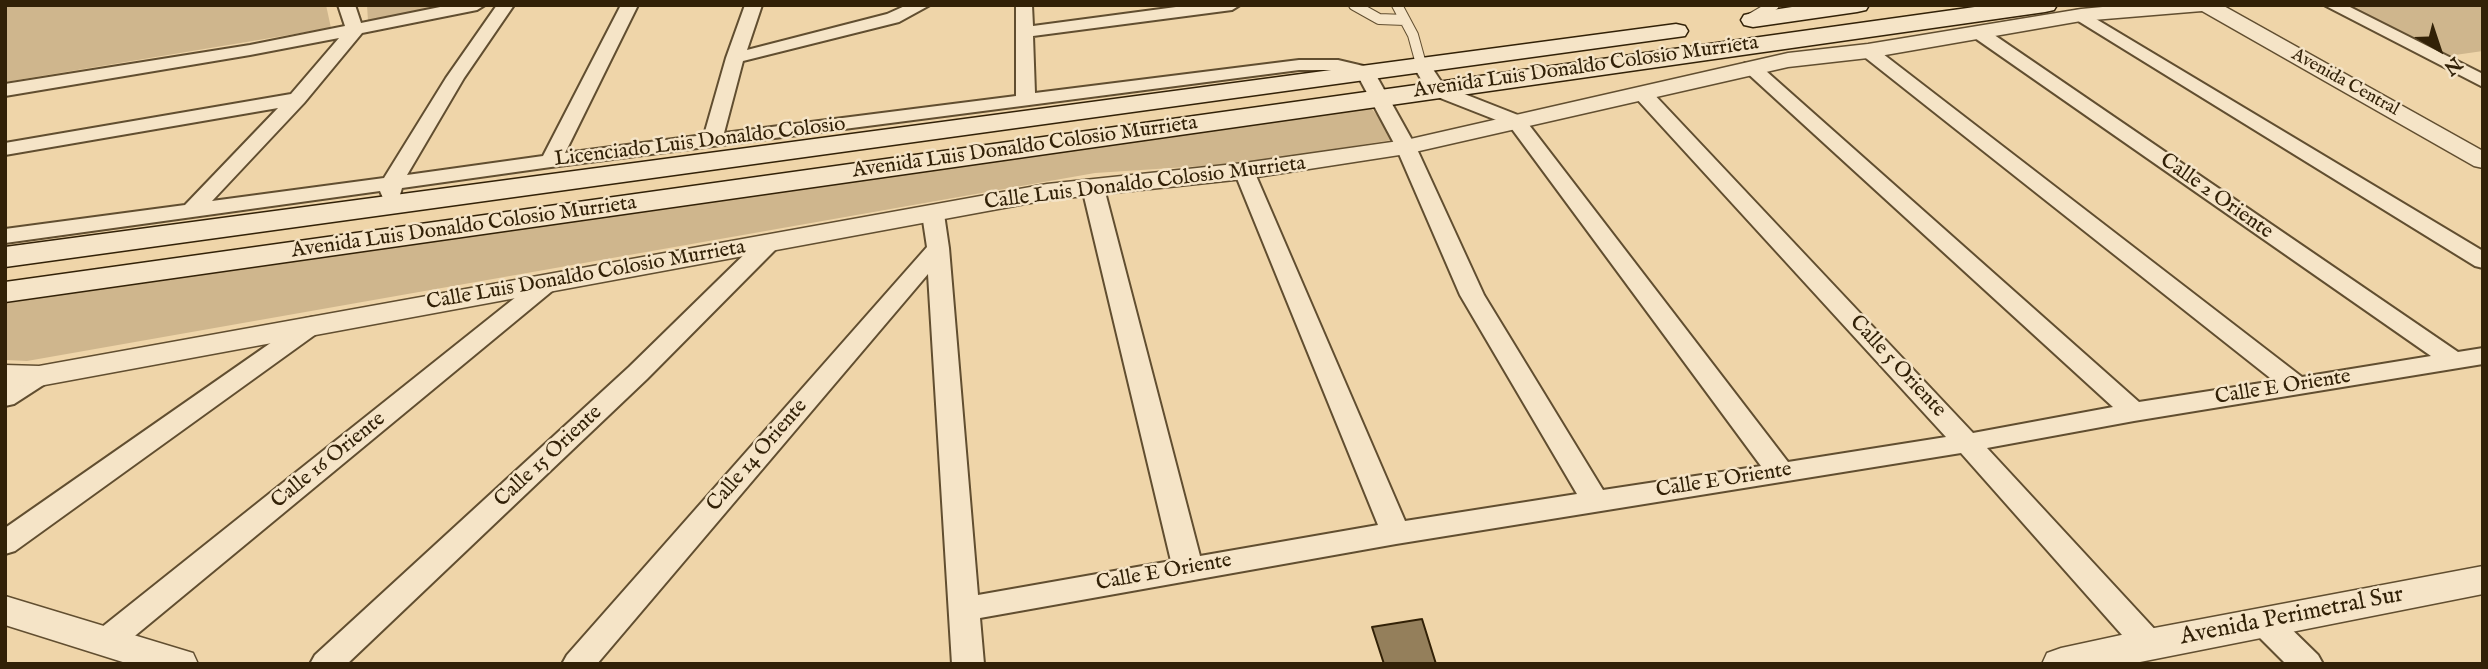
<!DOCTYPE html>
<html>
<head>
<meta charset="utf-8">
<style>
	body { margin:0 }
	#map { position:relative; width:2488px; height:669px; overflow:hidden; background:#efd5a9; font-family:"IM FELL English",serif }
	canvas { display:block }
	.frame { position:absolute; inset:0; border:7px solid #322107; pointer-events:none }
	.north { position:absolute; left:2404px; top:14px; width:70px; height:70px; -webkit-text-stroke:5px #f5e4c7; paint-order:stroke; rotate:141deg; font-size:19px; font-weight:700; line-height:28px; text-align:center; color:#322107 }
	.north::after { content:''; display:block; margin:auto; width:24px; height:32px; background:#322107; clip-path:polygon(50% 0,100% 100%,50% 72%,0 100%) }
</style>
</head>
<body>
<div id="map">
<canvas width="2488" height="669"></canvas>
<div class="frame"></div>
<div class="north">N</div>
</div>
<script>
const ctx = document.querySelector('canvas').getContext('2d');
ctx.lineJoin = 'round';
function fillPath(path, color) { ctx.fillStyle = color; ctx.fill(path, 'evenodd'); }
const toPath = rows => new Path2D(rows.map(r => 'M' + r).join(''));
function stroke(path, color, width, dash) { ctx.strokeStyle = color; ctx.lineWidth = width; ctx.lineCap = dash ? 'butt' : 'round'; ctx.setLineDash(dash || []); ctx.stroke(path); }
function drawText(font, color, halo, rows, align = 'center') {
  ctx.font = font + ' "IM FELL English",serif'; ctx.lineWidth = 5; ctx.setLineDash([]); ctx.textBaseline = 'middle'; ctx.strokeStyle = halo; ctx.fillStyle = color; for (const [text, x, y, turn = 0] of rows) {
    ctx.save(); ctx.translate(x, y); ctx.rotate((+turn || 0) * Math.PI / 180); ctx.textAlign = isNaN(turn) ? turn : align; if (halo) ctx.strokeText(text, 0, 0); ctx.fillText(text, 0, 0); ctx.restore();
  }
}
const green = toPath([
	[10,5,326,5,331,28,5,82,5,6],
	[367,5,445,5,368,21],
	[2349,5,2483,5,2483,51,2448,56],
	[1370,107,1398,139,1248,163,1095,173,27,361,5,360,5,298]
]);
const building = toPath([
	[1422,619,1436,664,1384,664,1372,627,1422,619]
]);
const service = toPath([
	[1354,5,1379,19,1405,20],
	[1397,5,1413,35,1421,64],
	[1750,19,1774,5]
]);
const minor = toPath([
	[338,5,355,5,361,23,450,5,485,5,477,10,362,33,304,103,212,201,384,178,446,78,497,5,514,5,464,78,407,175,543,156,621,5,638,5,565,153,704,135,726,58,745,5,762,5,747,50,887,14,907,5,930,5,899,22,743,61,724,133,1016,96,1016,5,1032,5,1033,26,1191,5,1240,5,1232,10,1033,36,1035,93,1299,60,1338,60,1372,68,1416,147,1484,295,1603,490,1761,466,1509,125,1430,94,1412,64,1415,60,1427,60,1444,86,1523,117,1788,462,1946,437,1635,97,1633,93,1635,89,1649,89,1973,433,2113,407,1745,71,1742,67,1745,63,1757,63,2139,402,2274,381,1862,55,1859,51,1862,47,1874,47,2302,377,2431,356,1972,36,1969,32,1978,27,1984,28,2458,352,2483,348,2483,364,2134,421,1987,448,2160,635,2165,644,2160,653,2149,657,2138,653,1961,453,1396,544,980,618,984,664,952,664,928,274,597,664,562,664,567,655,927,247,922,214,925,209,933,207,941,209,944,214,949,248,978,595,1171,561,1082,188,1086,184,1093,182,1100,184,1104,188,1200,556,1378,525,1234,171,1237,167,1244,165,1251,167,1254,171,1405,521,1577,494,1460,295,1396,147,1358,76,1338,70,1299,70,551,167,402,188,399,198,391,199,383,198,380,191,5,243,5,229,185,205,278,108,5,155,5,143,291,94,339,38,250,55,5,96,5,84,250,45,345,26,338,5],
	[2324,5,2346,5,2483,74,2483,87,2324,5],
	[2081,10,2483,251,2483,268,2475,266,2075,19,2072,15,2075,11,2081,10],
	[767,238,775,240,778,245,775,250,647,379,347,664,310,664,315,655,629,367,759,240,767,238],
	[549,275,557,277,561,282,557,287,119,649,108,653,97,649,92,640,97,631,541,277,549,275],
	[314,317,323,319,326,324,323,329,15,551,5,554,5,528,305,319,314,317],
	[39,368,48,370,52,376,48,382,14,404,5,406,5,386,30,370,39,368],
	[2265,611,2276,614,2318,655,2323,664,2286,664,2254,632,2249,623,2254,614,2265,611]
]);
const tertiary = toPath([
	[2124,5,2222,5,2483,151,2483,168,2474,166,2202,11,2081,21,1868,58,1788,67,1406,154,1244,179,1047,200,39,386,5,385,5,365,39,366,1047,184,1244,163,1406,140,1788,53,1868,44,2081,9,2124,5],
	[2483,566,2483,594,2130,664,2042,664,2047,653,2061,648,2149,629,2483,566],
	[5,596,193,653,198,664,129,664,5,625,5,596]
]);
const secondary = toPath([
	[1805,5,1869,5,1866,10,1857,12,1753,27,1744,25,1741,20,1744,15,1753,13,1805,5],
	[1989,5,2057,5,2054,10,2045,12,5,302,5,282,1989,5],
	[1676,24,1685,26,1688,31,1685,36,5,267,5,247,1676,24]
]);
const farStreetnames = [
	["Avenida Central",2345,83,29]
];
const streetNames = [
	["Avenida Luis Donaldo Colosio Murrieta",1586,68,-8],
	["Licenciado Luis Donaldo Colosio",700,143,-7],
	["Avenida Luis Donaldo Colosio Murrieta",1025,148,-8],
	["Calle Luis Donaldo Colosio Murrieta",1145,184,-7],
	["Calle 2 Oriente",2216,197,35],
	["Avenida Luis Donaldo Colosio Murrieta",464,228,-8],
	["Calle Luis Donaldo Colosio Murrieta",586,276,-10],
	["Calle 5 Oriente",1897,367,47],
	["Calle E Oriente",2283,388,-9],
	["Calle 14 Oriente",758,456,-49],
	["Calle 15 Oriente",549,457,-43],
	["Calle 16 Oriente",329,461,-39],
	["Calle E Oriente",1724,481,-9],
	["Calle E Oriente",1164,573,-10]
];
const nearStreetnames = [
	["Avenida Perimetral Sur",2292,617,-11]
];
fillPath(green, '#cfb68d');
fillPath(building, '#947f5b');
stroke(building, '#322107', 2);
stroke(service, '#614e30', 12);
stroke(minor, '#614e30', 4);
stroke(tertiary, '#614e30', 3);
stroke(secondary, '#322107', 3);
stroke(service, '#f5e4c7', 10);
fillPath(minor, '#f5e4c7');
fillPath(tertiary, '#f5e4c7');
fillPath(secondary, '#f5e4c7');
drawText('18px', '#322107', '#f5e4c7', farStreetnames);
drawText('21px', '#322107', '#f5e4c7', streetNames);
drawText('24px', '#322107', '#f5e4c7', nearStreetnames);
</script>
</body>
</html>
